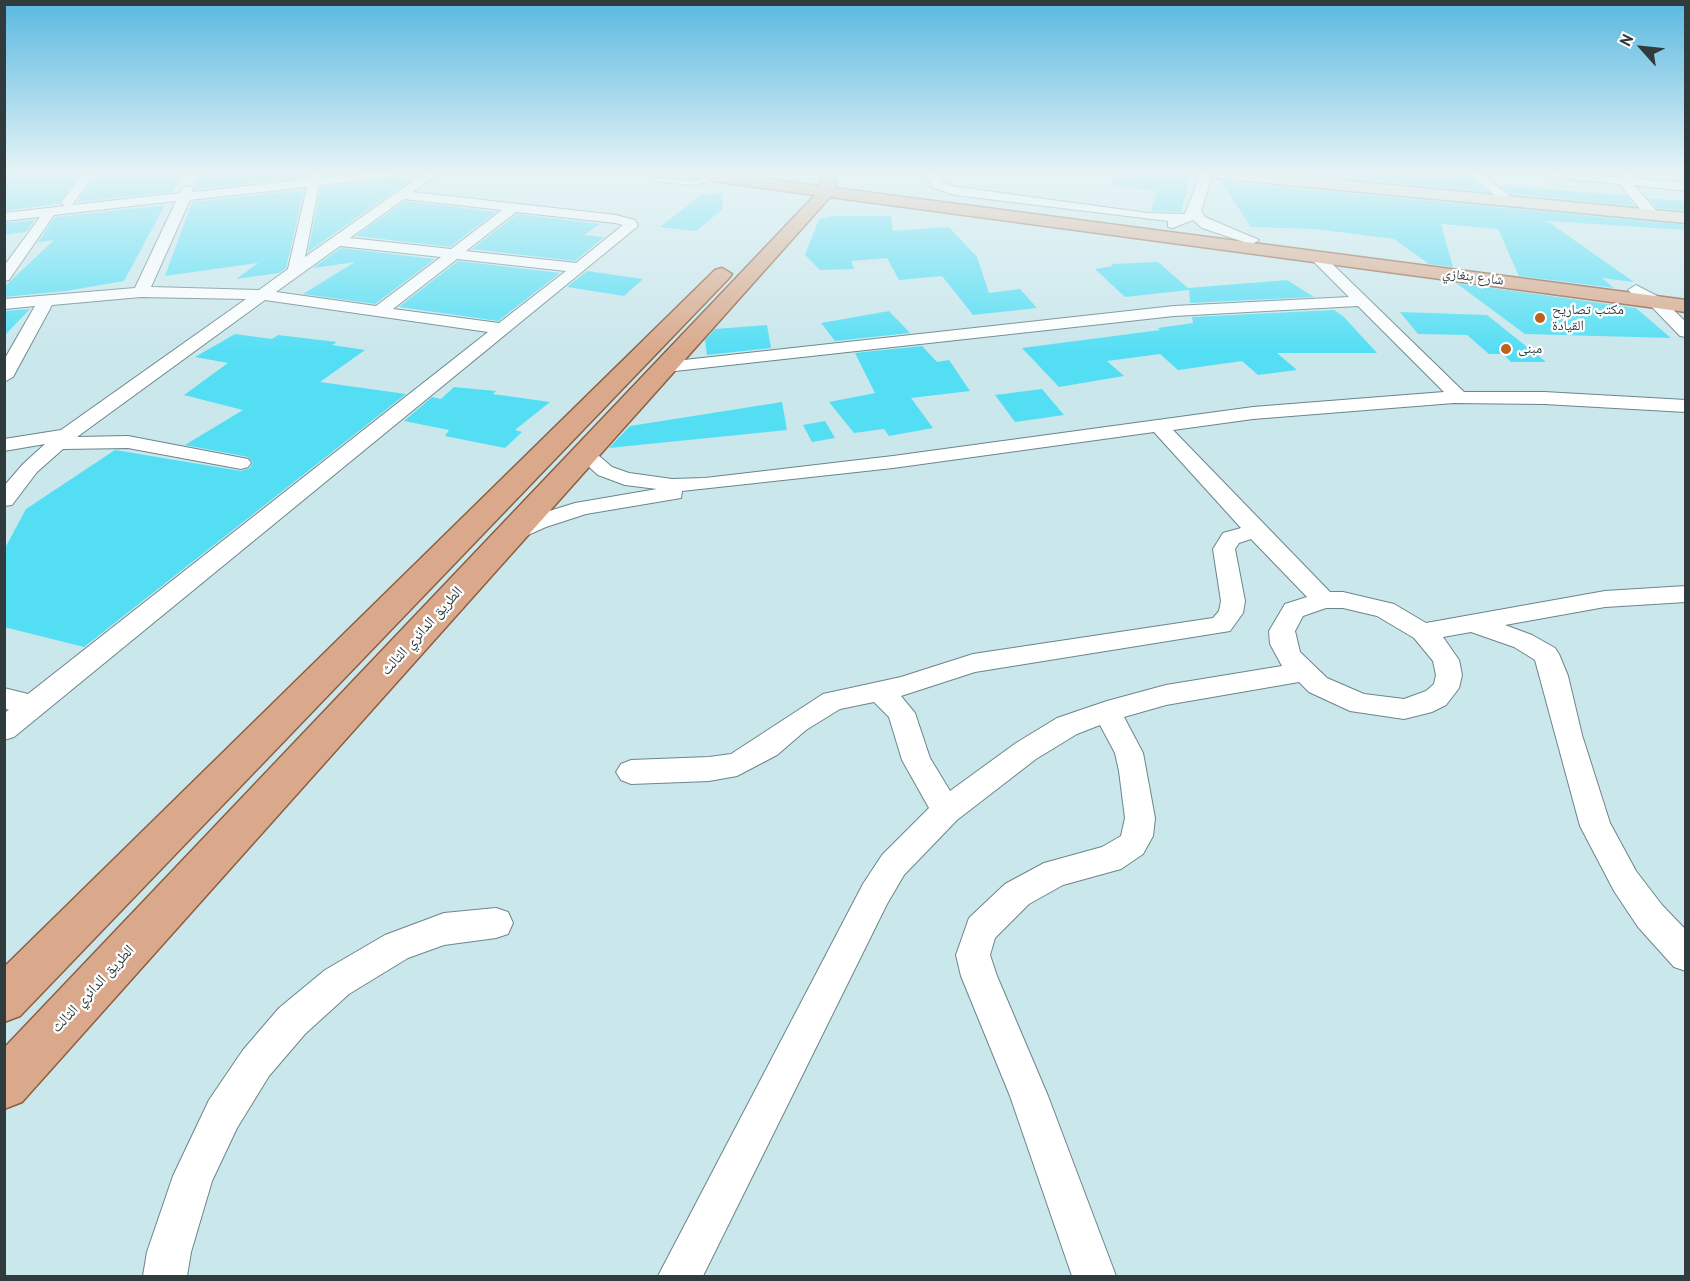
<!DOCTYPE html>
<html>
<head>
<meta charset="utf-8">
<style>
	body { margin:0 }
	#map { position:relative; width:1690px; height:1281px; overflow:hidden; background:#cae7ec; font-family:"PT Sans",sans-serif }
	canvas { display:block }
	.frame { position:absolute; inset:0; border:6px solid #303b3d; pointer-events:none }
	.north { position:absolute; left:1612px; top:18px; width:60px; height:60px; -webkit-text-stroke:4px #fff; paint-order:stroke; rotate:297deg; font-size:16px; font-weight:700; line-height:24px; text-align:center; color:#303b3d }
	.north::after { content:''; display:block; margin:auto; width:21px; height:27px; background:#303b3d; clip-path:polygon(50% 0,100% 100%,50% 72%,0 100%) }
</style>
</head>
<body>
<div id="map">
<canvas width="1690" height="1281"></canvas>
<div class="frame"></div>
<div class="north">N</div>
</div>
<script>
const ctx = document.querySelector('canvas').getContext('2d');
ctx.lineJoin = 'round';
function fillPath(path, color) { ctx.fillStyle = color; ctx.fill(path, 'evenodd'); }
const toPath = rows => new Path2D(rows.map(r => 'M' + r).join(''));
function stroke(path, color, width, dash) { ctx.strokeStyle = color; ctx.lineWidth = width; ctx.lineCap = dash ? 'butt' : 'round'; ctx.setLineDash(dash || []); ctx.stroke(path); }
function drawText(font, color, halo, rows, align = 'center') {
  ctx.font = font + ' "PT Sans","Noto Naskh Arabic",sans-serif'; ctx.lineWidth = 4.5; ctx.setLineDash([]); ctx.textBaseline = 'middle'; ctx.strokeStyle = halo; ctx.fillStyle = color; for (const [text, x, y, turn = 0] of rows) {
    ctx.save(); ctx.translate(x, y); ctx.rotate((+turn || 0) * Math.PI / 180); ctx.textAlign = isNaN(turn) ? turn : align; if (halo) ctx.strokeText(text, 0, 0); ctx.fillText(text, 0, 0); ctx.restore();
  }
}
const building = toPath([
	[4,173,80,173,59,204,4,211],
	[97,173,182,173,172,192,77,202],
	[201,173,310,173,307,177,195,189],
	[1114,173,1191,173,1181,212,1151,211,1157,191,1113,186],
	[1287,173,1467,175,1487,192],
	[416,176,308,252,321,187],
	[1220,181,1686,225,1686,230,1547,221,1634,282,1602,278,1614,288,1519,276,1498,229,1441,224,1453,267,1429,264,1394,239,1315,229,1251,227],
	[1501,186,1626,195,1635,206,1511,194],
	[304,190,286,268,279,273,236,279,258,263,165,276,192,202],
	[722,193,723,209,696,231,660,227,702,194],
	[1648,198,1686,201,1686,211,1657,208],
	[405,201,496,212,450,247,356,236],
	[165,205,124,281,66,291,4,297,4,287,54,240,38,242,55,217],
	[517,214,600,224,584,235,604,237,575,261,472,249],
	[833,216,891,216,893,231,949,227,977,257,989,293,1020,289,1037,308,973,315,942,276,899,280,887,258,851,261,854,269,820,270,805,255,819,219],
	[35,220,26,232,4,235,4,223],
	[341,248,435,259,375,304,303,294,355,262,313,268],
	[458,261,560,273,498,321,399,307],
	[1158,262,1188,288,1287,280,1314,297,1190,303,1189,290,1125,297,1095,269,1113,266,1111,264],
	[587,271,643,279,624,296,567,287],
	[1456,283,1636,308,1671,338,1525,334],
	[30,309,4,336,4,311],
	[1334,310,1343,316,1377,353,1277,353,1297,370,1258,375,1242,361,1178,370,1160,354,1107,361,1124,376,1059,387,1022,348,1160,330,1158,328,1193,323,1192,317],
	[889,311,910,333,835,341,821,323],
	[1400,312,1487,315,1546,362,1511,362,1503,354,1489,354,1467,335,1418,334],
	[767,325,771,348,707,355,705,340,715,329],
	[235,334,272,339,278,335,337,342,332,345,365,350,320,382,406,394,84,647,4,627,4,550,26,509,115,450,241,471,250,468,253,463,248,457,185,445,243,410,184,395,228,363,195,357],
	[922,346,937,362,949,360,970,391,911,398,933,428,889,436,884,429,854,433,829,402,875,393,855,353],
	[454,387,496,391,493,394,550,402,515,430,522,432,505,448,445,436,449,430,404,421,432,397,441,399],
	[1042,389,1064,415,1015,422,995,395],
	[782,402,787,430,609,448,630,426],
	[825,421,835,438,812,442,803,425]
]);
const service = toPath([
	[646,173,652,173,657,178,693,181,722,176,725,178,693,185,653,181,646,173]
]);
const minor = toPath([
	[83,173,95,173,72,205,180,193,184,187,188,186,192,187,193,192,308,179,313,173,319,173,321,178,362,173,400,173,394,177,319,185,305,257,424,173,438,173,413,192,616,215,635,220,638,226,14,737,4,740,4,713,9,710,4,708,4,688,28,694,488,332,265,300,77,437,128,436,248,459,251,463,248,467,241,469,128,448,63,449,37,472,12,505,4,506,4,486,23,464,45,444,4,451,4,439,61,430,246,299,141,297,52,305,13,377,4,382,4,360,35,306,4,309,4,299,135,288,176,201,54,215,9,280,4,281,4,266,40,217,4,221,4,213,65,206,61,203,83,173],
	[307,187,288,269,259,290,151,287,190,200,307,187],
	[404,199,502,210,451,249,350,238,404,199],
	[516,212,615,223,623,225,576,263,466,251,516,212],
	[340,246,441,257,376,306,276,292,340,246],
	[457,259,566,271,499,323,393,309,457,259],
	[924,173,936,173,942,182,957,187,1148,213,1185,214,1201,173,1213,173,1201,211,1205,217,1259,240,1252,244,1247,243,1202,228,1193,220,1173,228,1168,227,1168,221,955,195,933,188,924,173],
	[1468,173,1481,173,1517,202,1511,206,1506,205,1468,173],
	[1542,173,1622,177,1625,173,1635,173,1634,178,1686,183,1686,191,1634,185,1660,215,1653,219,1648,218,1619,184,1548,177,1542,173],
	[1316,252,1321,253,1464,392,1544,392,1686,400,1686,412,1544,404,1454,403,1253,419,1173,430,1330,592,1343,592,1394,604,1426,623,1605,591,1686,586,1686,602,1605,607,1505,625,1532,635,1555,648,1559,654,1568,676,1582,735,1610,823,1636,871,1662,905,1686,930,1686,971,1674,967,1638,927,1614,891,1580,826,1535,660,1514,647,1471,632,1443,637,1459,660,1462,675,1459,688,1446,705,1432,712,1404,719,1350,711,1309,692,1299,682,1166,705,1124,717,1143,753,1155,818,1153,836,1143,854,1121,869,1063,885,1029,904,995,938,990,955,997,976,1048,1096,1116,1276,1072,1276,1010,1096,961,976,956,955,969,918,1005,884,1044,863,1102,847,1121,836,1125,818,1119,771,1115,753,1100,725,1077,734,1036,759,957,820,904,875,887,904,703,1276,658,1276,863,884,882,855,929,808,902,760,889,717,874,702,840,709,806,730,777,755,737,776,709,781,631,784,621,780,616,772,621,764,631,760,709,757,731,754,823,694,901,677,973,654,1213,618,1219,611,1221,601,1213,549,1223,533,1241,528,1154,432,893,468,682,491,681,498,586,514,546,527,510,543,502,541,499,536,502,531,530,517,575,503,657,489,625,485,598,475,575,454,578,450,585,448,592,450,612,467,629,473,672,479,705,478,893,456,1253,407,1444,392,1358,306,1174,316,666,372,657,367,666,362,1174,306,1349,297,1311,259,1309,256,1316,252],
	[1251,539,1307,597,1285,604,1269,631,1270,644,1282,666,1166,685,1107,701,1057,718,1016,743,950,791,930,758,915,713,901,696,975,672,1230,631,1243,613,1245,601,1235,549,1239,543,1251,539],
	[1326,608,1343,608,1377,616,1414,638,1433,661,1436,675,1434,684,1426,691,1404,699,1364,694,1327,678,1300,652,1295,631,1303,616,1326,608],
	[1636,285,1661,298,1686,322,1686,337,1680,336,1649,304,1631,293,1628,290,1636,285],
	[496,908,508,912,513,923,508,934,496,938,444,945,408,958,349,994,305,1034,269,1076,237,1128,212,1181,191,1252,187,1276,143,1276,147,1252,173,1176,209,1100,243,1050,279,1008,325,970,385,935,444,913,496,908]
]);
const secondary = toPath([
	[1207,173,1264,173,1686,213,1686,223,1215,178,1207,173]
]);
const primary = toPath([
	[682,173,725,173,820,186,821,173,837,173,835,188,1686,300,1686,312,830,197,22,1102,4,1109,4,1048,815,195,690,178,682,173],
	[722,268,732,274,729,278,20,1016,4,1022,4,967,715,270,722,268]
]);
const markers = [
	[1540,318,6,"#c0601d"],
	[1506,349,6,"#c0601d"]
];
const farStreetnames = [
	["شارع بنغازي",1473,277,7]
];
const farPoinames = [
	["مكتب تصاريح",1552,310],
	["القيادة",1552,326],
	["مبنى",1518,349]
];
const streetNames = [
	["الطريق الدائري الثالث",422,631,-48],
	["الطريق الدائري الثالث",93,989,-47]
];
fillPath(building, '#54def4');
stroke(service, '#6b868b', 2);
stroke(minor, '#6b868b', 2);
stroke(secondary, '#6b868b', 3);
stroke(primary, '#8e5d3f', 3);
fillPath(service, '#fff');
fillPath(minor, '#fff');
fillPath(secondary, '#ecd4c6');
fillPath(primary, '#daa98c');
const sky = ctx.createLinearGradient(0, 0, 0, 352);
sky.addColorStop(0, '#59b8e0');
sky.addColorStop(0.49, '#e7f4f6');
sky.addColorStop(1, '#e7f4f600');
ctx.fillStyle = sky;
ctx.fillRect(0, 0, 1690, 352);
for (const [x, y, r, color] of markers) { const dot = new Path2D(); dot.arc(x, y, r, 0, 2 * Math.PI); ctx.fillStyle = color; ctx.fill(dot); stroke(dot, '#fff', 2); }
drawText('14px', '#303b3d', '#fff', farStreetnames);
drawText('14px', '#303b3d', '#fff', farPoinames, 'left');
drawText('15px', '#303b3d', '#fff', streetNames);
</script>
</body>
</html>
